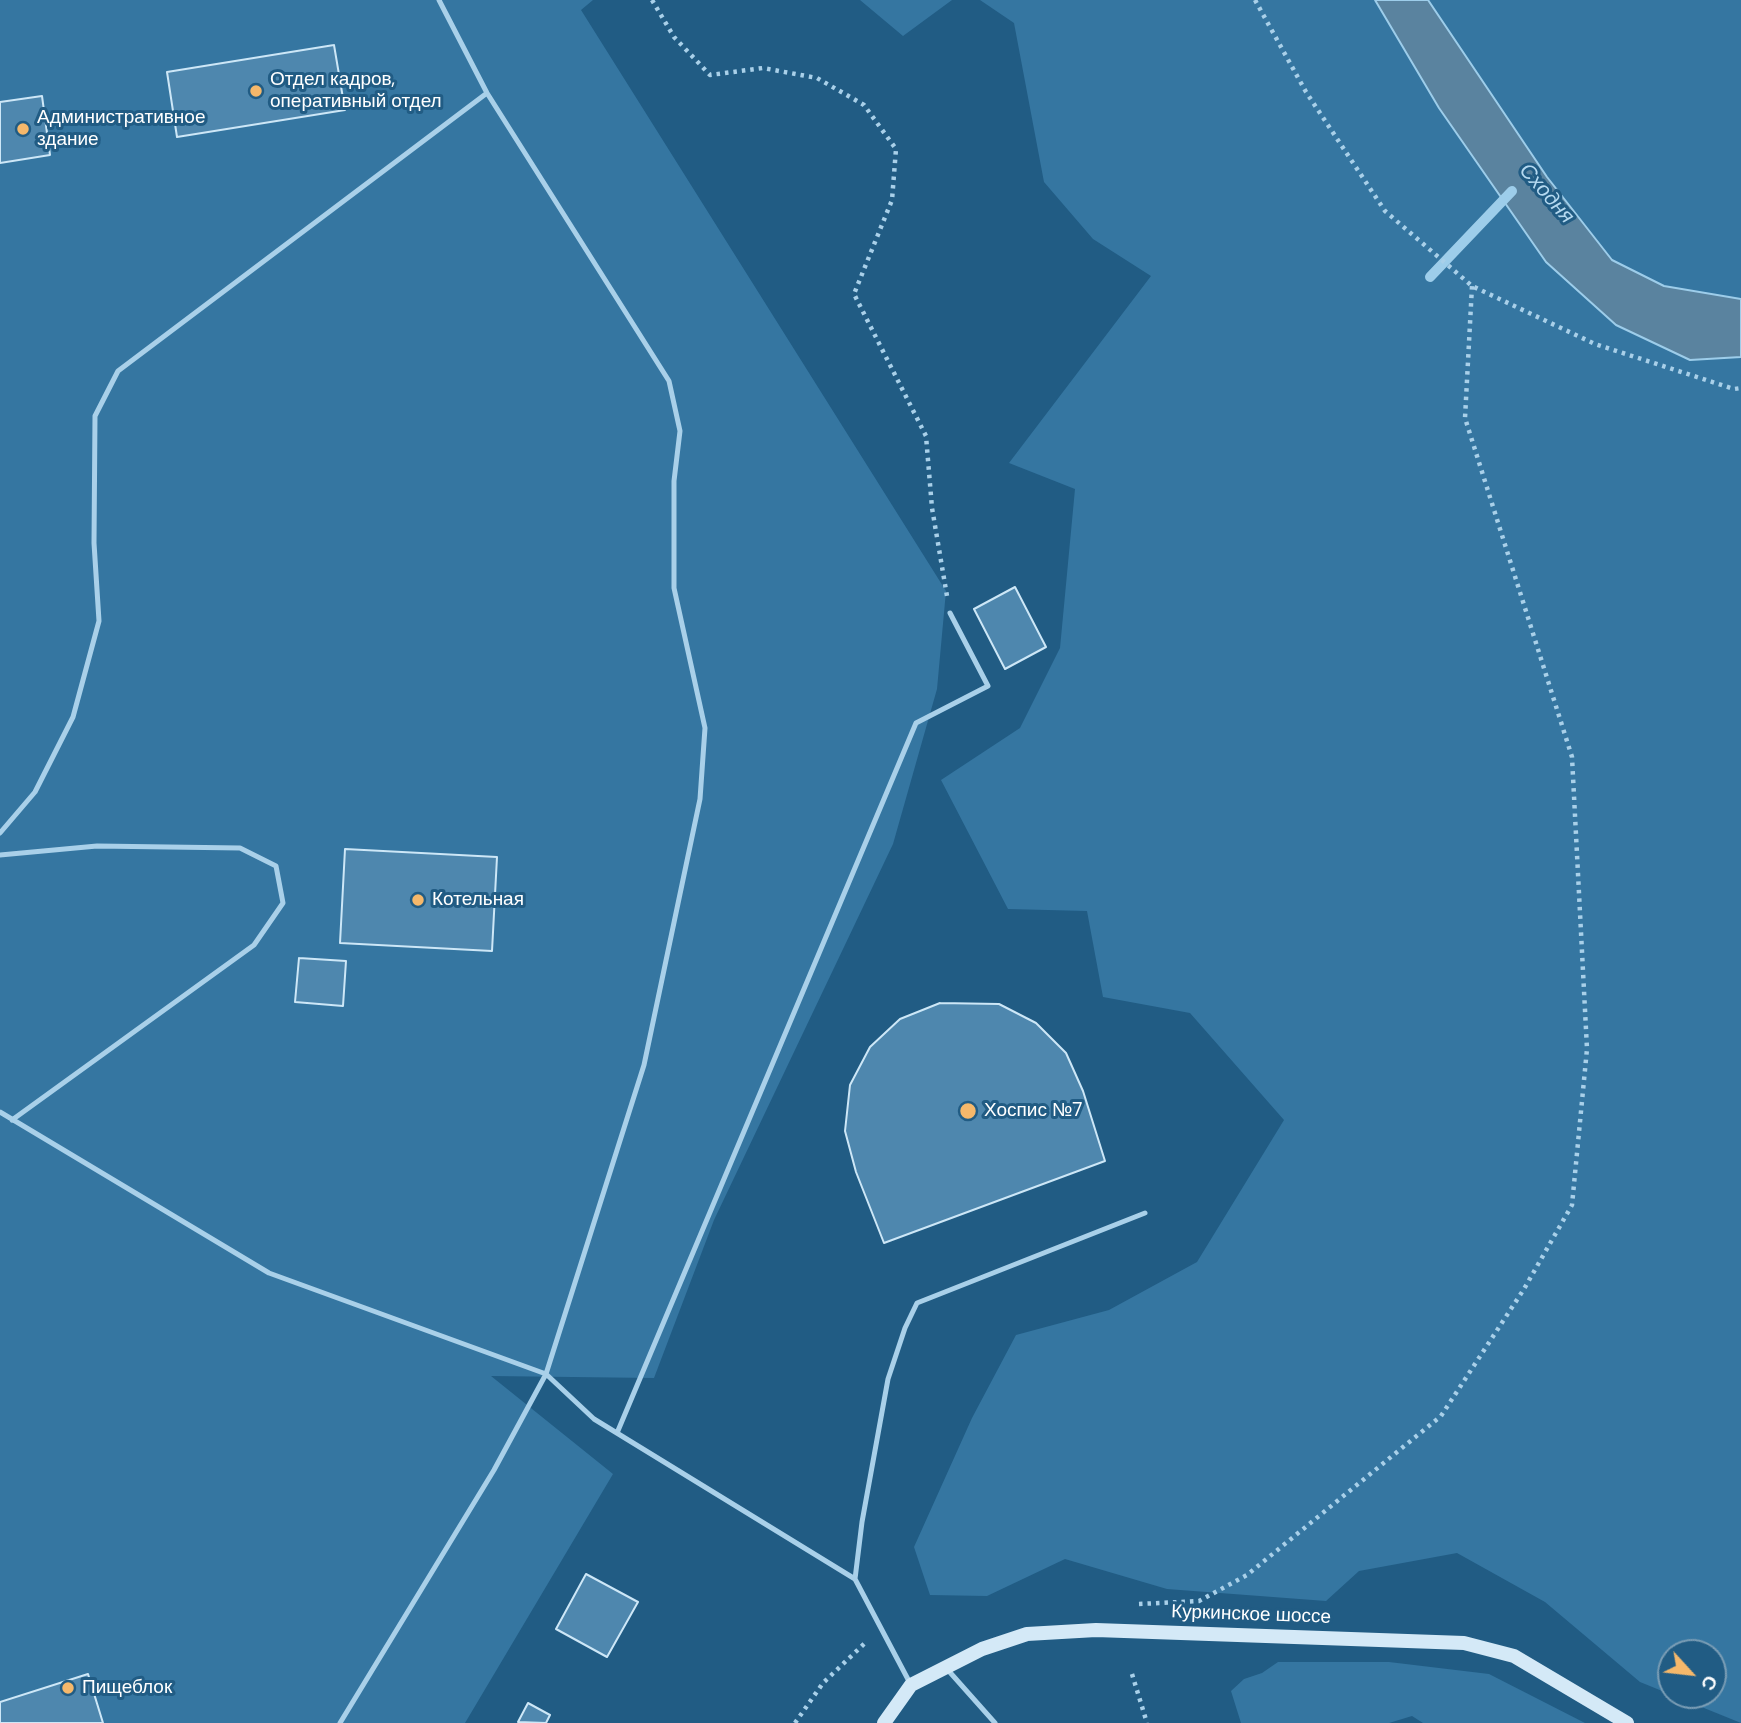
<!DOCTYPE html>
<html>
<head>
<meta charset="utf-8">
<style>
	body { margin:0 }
	#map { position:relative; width:1741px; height:1723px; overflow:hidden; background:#215c84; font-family:"DM Sans",sans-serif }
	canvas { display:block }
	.north { position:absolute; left:1657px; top:1639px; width:70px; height:70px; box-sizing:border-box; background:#215c84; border:2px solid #7a9db5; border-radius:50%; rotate:117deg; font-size:19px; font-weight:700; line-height:28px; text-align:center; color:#fff }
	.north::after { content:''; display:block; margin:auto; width:24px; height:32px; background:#f5b86b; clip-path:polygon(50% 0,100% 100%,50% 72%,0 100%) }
</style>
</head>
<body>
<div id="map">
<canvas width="1741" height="1723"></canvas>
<div class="north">С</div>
</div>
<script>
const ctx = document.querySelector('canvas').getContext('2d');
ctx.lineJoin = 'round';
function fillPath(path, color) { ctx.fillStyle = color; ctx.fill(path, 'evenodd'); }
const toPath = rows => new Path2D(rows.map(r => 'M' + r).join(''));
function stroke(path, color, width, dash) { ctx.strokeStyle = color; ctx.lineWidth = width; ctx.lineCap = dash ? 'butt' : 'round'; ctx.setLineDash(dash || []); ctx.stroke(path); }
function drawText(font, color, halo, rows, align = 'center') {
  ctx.font = font + ' "DM Sans",sans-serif'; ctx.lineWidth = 6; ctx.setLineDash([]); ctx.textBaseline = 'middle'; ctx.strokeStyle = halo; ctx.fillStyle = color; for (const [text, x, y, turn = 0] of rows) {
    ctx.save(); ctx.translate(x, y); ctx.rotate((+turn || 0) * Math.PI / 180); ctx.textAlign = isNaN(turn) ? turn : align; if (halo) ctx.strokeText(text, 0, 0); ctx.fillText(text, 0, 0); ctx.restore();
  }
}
const green = toPath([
	[0,0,593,0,581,10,946,591,937,689,893,844,714,1220,654,1378,491,1376,613,1474,465,1723,0,1723],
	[860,0,952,0,903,36],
	[980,0,1375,0,1439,108,1546,262,1616,325,1690,360,1741,357,1741,1723,1640,1682,1545,1602,1457,1553,1359,1571,1326,1601,1167,1589,1065,1559,987,1596,930,1595,914,1547,972,1418,1016,1335,1109,1310,1197,1262,1284,1120,1190,1013,1103,997,1087,911,1008,909,941,780,1020,728,1060,648,1075,489,1009,463,1151,276,1093,239,1044,182,1014,23],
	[1671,1653,1713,1653,1713,1695,1671,1695],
	[1428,0,1741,0,1741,299,1664,286,1612,260,1547,177],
	[1278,1662,1389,1662,1489,1674,1585,1723,1423,1723,1412,1716,1389,1723,1241,1723,1231,1691,1244,1679,1262,1673]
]);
const water = toPath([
	[1375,0,1428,0,1547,177,1612,260,1664,286,1741,299,1741,357,1690,360,1616,325,1546,262,1439,108,1375,0]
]);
const stream = toPath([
	[1430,277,1512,191]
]);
const building = toPath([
	[334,45,345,110,177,137,167,72,334,45],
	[42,96,50,155,0,163,0,102,42,96],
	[1015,587,1046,647,1005,669,974,609,1015,587],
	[345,849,497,857,492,951,340,943,345,849],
	[299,958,346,961,343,1006,295,1002,299,958],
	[940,1003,999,1004,1036,1023,1066,1053,1083,1091,1105,1161,884,1243,856,1172,845,1131,850,1085,870,1047,900,1019,940,1003],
	[586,1574,638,1602,607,1657,556,1629,586,1574],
	[88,1674,103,1723,0,1723,0,1702,88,1674],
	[528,1703,550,1715,546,1723,518,1722,528,1703]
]);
const path = toPath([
	[652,0,674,37,710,75,763,68,817,78,864,105,896,149,892,200,854,294,926,436,932,508,947,596],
	[1255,0,1306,92,1385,211,1472,286,1595,344,1734,389,1741,388],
	[1139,1604,1199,1601,1247,1575,1441,1416,1524,1289,1572,1205,1587,1049,1572,757,1465,418,1472,286],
	[1132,1674,1147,1723],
	[795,1723,823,1683,866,1642]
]);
const lane = toPath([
	[0,833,35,792,73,717,99,621,94,543,95,416,118,371,487,93],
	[0,855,97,846,240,848,276,866,283,903,254,945,12,1120],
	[0,1112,269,1273,546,1374,594,1419,855,1579],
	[617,1433,916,723,988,686,950,613],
	[947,1669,995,1723],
	[911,1685,855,1579,862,1522,888,1379,905,1328,917,1303,1145,1213],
	[340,1723,494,1470,546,1374,644,1065,700,799,705,728,674,588,674,481,680,431,669,381,487,93,439,0]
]);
const secondary = toPath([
	[884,1723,911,1685,982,1649,1027,1634,1096,1630,1464,1643,1514,1656,1627,1723]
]);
const markers = [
	[256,91,7,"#f5b86b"],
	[23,129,7,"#f5b86b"],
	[418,900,7,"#f5b86b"],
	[968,1111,9,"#f5b86b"],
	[68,1688,7,"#f5b86b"]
];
const poiNames = [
	["Отдел кадров,",270,80],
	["оперативный отдел",270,102],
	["Административное",37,118],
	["здание",37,140],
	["Котельная",432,900],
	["Хоспис №7",984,1111],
	["Пищеблок",82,1688]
];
const streetNames = [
	["Куркинское шоссе",1251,1615,2]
];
const waterNames = [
	["Сходня",1546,194,49]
];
fillPath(green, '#3576a1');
fillPath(water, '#5a839f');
stroke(water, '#9dcdea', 2);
stroke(stream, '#9dcdea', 10);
fillPath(building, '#4e87ae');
stroke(building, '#cde7f7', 2);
stroke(path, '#a9d0e9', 4.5, [3.5, 5]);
stroke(lane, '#a9d0e9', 5);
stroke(secondary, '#d4e9f7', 14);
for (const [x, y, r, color] of markers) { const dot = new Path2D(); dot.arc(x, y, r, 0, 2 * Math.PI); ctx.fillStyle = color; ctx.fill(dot); stroke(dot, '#215c84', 2.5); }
drawText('19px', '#fff', '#215c84', poiNames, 'left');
drawText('19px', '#fff', '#215c84', streetNames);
drawText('italic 21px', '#b5d9f0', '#215c84', waterNames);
</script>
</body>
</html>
